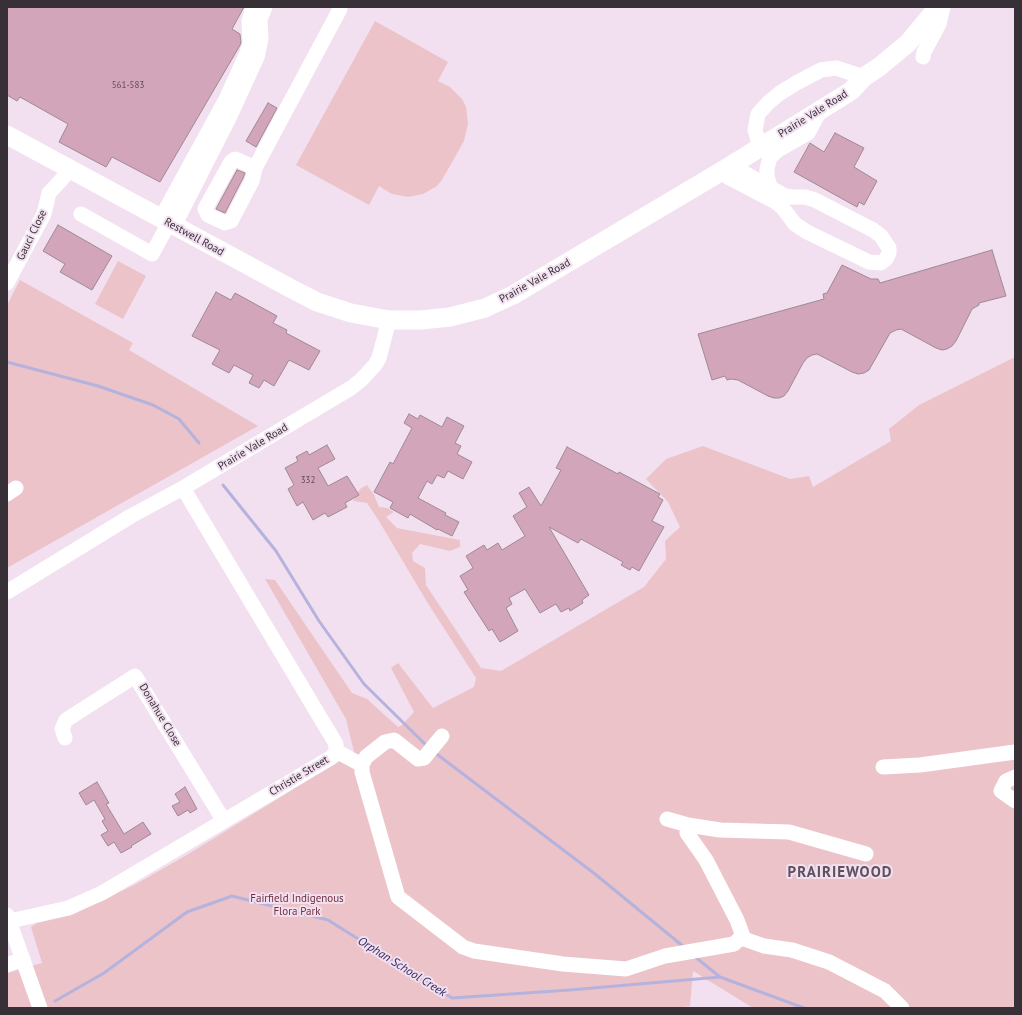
<!DOCTYPE html>
<html>
<head>
<meta charset="utf-8">
<style>
	body { margin:0 }
	#map { position:relative; width:1022px; height:1015px; overflow:hidden; background:#f2e0f0; font-family:"PT Sans",sans-serif }
	canvas { display:block }
	.frame { position:absolute; inset:0; border:8px solid #373137; pointer-events:none }
</style>
</head>
<body>
<div id="map">
<canvas width="1022" height="1015"></canvas>
<div class="frame"></div>
</div>
<script>
const ctx = document.querySelector('canvas').getContext('2d');
ctx.lineJoin = 'round';
function fillPath(path, color) { ctx.fillStyle = color; ctx.fill(path, 'evenodd'); }
const toPath = rows => new Path2D(rows.map(r => 'M' + r).join(''));
function stroke(path, color, width, dash) { ctx.strokeStyle = color; ctx.lineWidth = width; ctx.lineCap = dash ? 'butt' : 'round'; ctx.setLineDash(dash || []); ctx.stroke(path); }
function drawText(font, color, halo, rows, align = 'center') {
  ctx.font = font + ' "PT Sans",sans-serif'; ctx.lineWidth = 4; ctx.setLineDash([]); ctx.textBaseline = 'middle'; ctx.strokeStyle = halo; ctx.fillStyle = color; for (const [text, x, y, turn = 0] of rows) {
    ctx.save(); ctx.translate(x, y); ctx.rotate((+turn || 0) * Math.PI / 180); ctx.textAlign = isNaN(turn) ? turn : align; if (halo) ctx.strokeText(text, 0, 0); ctx.fillText(text, 0, 0); ctx.restore();
  }
}
const green = toPath([
	[375,21,448,62,438,81,450,87,462,99,466,107,468,124,464,141,442,180,437,186,423,194,408,197,392,194,379,186,369,205,296,165],
	[118,261,146,276,123,319,95,304],
	[20,280,133,343,129,350,258,426,7,568,7,305],
	[1015,357,1015,1008,753,1008,693,971,690,1006,676,1008,7,1008,7,973,42,963,31,927,37,923,72,915,136,884,185,856,354,752,346,719,265,579,275,580,352,693,367,699,398,727,402,725,414,712,391,668,398,663,433,708,474,687,476,678,427,602,379,521,367,503,353,501,360,489,367,485,374,495,379,507,387,508,394,512,386,517,397,528,460,540,460,547,450,551,420,544,412,553,413,561,425,568,426,585,481,668,501,671,644,587,666,559,665,541,680,527,668,502,646,479,666,459,703,446,790,479,809,476,813,487,891,441,889,429,919,405]
]);
const stream = toPath([
	[7,362,98,386,153,405,179,419,199,443],
	[223,485,276,551,319,621,364,684,427,746],
	[434,752,595,874,684,947],
	[694,956,720,977],
	[55,1001,104,973,187,912,232,896,328,920,452,998,570,990,720,977,804,1008]
]);
const building = toPath([
	[7,7,244,7,232,29,240,34,241,43,239,47,160,182,112,157,106,167,59,142,68,124,20,97,17,101,7,95,7,7],
	[268,103,277,108,256,147,246,141,268,103],
	[835,133,864,148,854,167,877,181,864,205,859,202,857,207,794,172,810,143,824,152,835,133],
	[237,170,245,173,243,178,225,213,216,209,237,170],
	[58,225,112,256,92,290,60,272,65,264,43,251,58,225],
	[992,250,1006,296,979,303,979,305,972,309,956,341,952,346,947,349,942,350,936,348,901,329,896,330,890,333,869,370,864,373,858,374,852,372,823,357,817,354,812,355,807,358,803,363,788,391,784,396,779,398,774,398,768,396,738,380,731,379,727,380,725,376,712,380,698,334,824,299,823,294,827,293,842,265,871,279,878,279,880,283,992,250],
	[216,292,231,300,235,293,277,316,273,323,287,330,286,333,320,351,309,370,289,360,274,386,264,380,259,388,249,383,253,375,234,365,229,373,212,364,220,350,192,336,216,292],
	[409,414,418,419,420,415,442,427,447,417,464,426,455,443,461,446,457,454,472,462,463,479,448,471,444,478,437,475,432,484,427,481,418,498,446,513,445,515,459,522,452,536,438,529,437,530,410,514,408,518,390,508,393,502,374,492,390,462,393,464,412,428,404,423,409,414],
	[327,445,335,459,318,468,328,486,347,476,359,495,345,503,347,507,328,517,325,513,313,520,303,502,297,506,288,489,294,485,285,468,298,461,296,457,307,451,309,455,327,445],
	[567,447,618,474,619,472,660,494,658,497,663,500,652,521,664,527,639,571,632,567,630,570,621,565,623,562,581,539,578,543,549,527,589,595,582,600,583,603,570,611,569,608,561,612,556,604,540,613,525,589,509,598,512,604,506,608,518,631,500,642,492,629,489,631,464,592,468,590,460,576,473,568,466,556,484,545,487,550,498,543,502,550,525,536,513,516,527,507,519,493,529,487,541,506,561,470,556,468,567,447],
	[97,782,109,803,106,804,124,834,143,822,151,834,131,846,132,847,121,853,114,842,108,846,101,835,108,831,102,821,105,819,94,800,86,805,79,793,97,782],
	[185,787,197,809,190,813,188,810,178,816,172,806,180,802,175,794,185,787]
]);
const minor = toPath([
	[923,57,924,52,939,24,943,7],
	[760,147,755,130,758,114,768,103,780,93,798,82,821,70,836,68,864,77],
	[255,168,238,160,235,159,231,162,205,209,208,215,225,223,231,221,252,181,255,168,340,9],
	[722,171,728,177,774,201,782,207,795,224,807,232,869,262,881,263,886,259,889,253,889,248,881,236,873,230,815,200,805,197,792,197,785,196,741,171,732,164],
	[771,188,767,177,767,169,770,157,778,150,808,133,821,109],
	[81,214,152,254,169,223],
	[161,218,226,99,247,53,250,43,249,21,253,7],
	[174,226,229,118,257,57,261,39,260,19,265,7],
	[7,283,44,214,49,193,63,178,69,168],
	[7,494,16,488],
	[7,592,131,516,183,488,351,388,361,380,375,365,379,358,389,320],
	[442,736,424,758,418,759,394,740,385,742,366,757,362,765,362,772,398,897,463,947,474,951,563,964,626,969,665,956,734,944,742,936],
	[65,738,62,729,66,720,135,676,224,821],
	[336,751,362,765],
	[883,767,920,765,1015,752],
	[1015,777,1006,781,1001,791,1015,801],
	[667,819,688,825,720,830,789,832,866,854],
	[688,825,687,833,706,860,737,920,744,939,764,946,792,950,829,962,885,991,902,1008],
	[7,915,40,1008],
	[10,921,68,908,102,893,332,757,336,751,336,744,183,488],
	[7,965,23,959]
]);
const major = toPath([
	[7,135,290,288,317,302,351,313,389,320,421,320,450,317,485,308,513,295,722,171,851,91,864,77,879,67,908,43,938,7]
]);
const numberNames = [
	["561-583",128,85],
	["332",308,480]
];
const streetNames = [
	["Prairie Vale Road",813,114,-32],
	["Gauci Close",32,235,-64],
	["Restwell Road",194,237,29],
	["Prairie Vale Road",535,281,-29],
	["Prairie Vale Road",253,447,-31],
	["Donahue Close",160,715,59],
	["Christie Street",299,776,-31]
];
const parkNames = [
	["Fairfield Indigenous",297,899],
	["Flora Park",297,912]
];
const waterNames = [
	["Orphan School Creek",402,967,32]
];
const districtNames = [
	["PRAIRIEWOOD",840,873]
];
fillPath(green, '#ecc3c9');
stroke(stream, '#b5b3dd', 3);
fillPath(building, '#d2a5ba');
stroke(building, '#9e8992', 1);
stroke(minor, '#fff', 15);
stroke(major, '#fff', 19);
drawText('9px', '#5e4e58', null, numberNames);
drawText('11px', '#373137', '#f2e0f0', streetNames);
drawText('11px', '#6e303d', '#f2e0f0', parkNames);
drawText('italic 12px', '#31295d', '#f2e0f0', waterNames);
ctx.letterSpacing = '1px';
drawText('bold 15px', '#5e505d', '#f2e0f0', districtNames);
ctx.letterSpacing = '0px';
</script>
</body>
</html>
